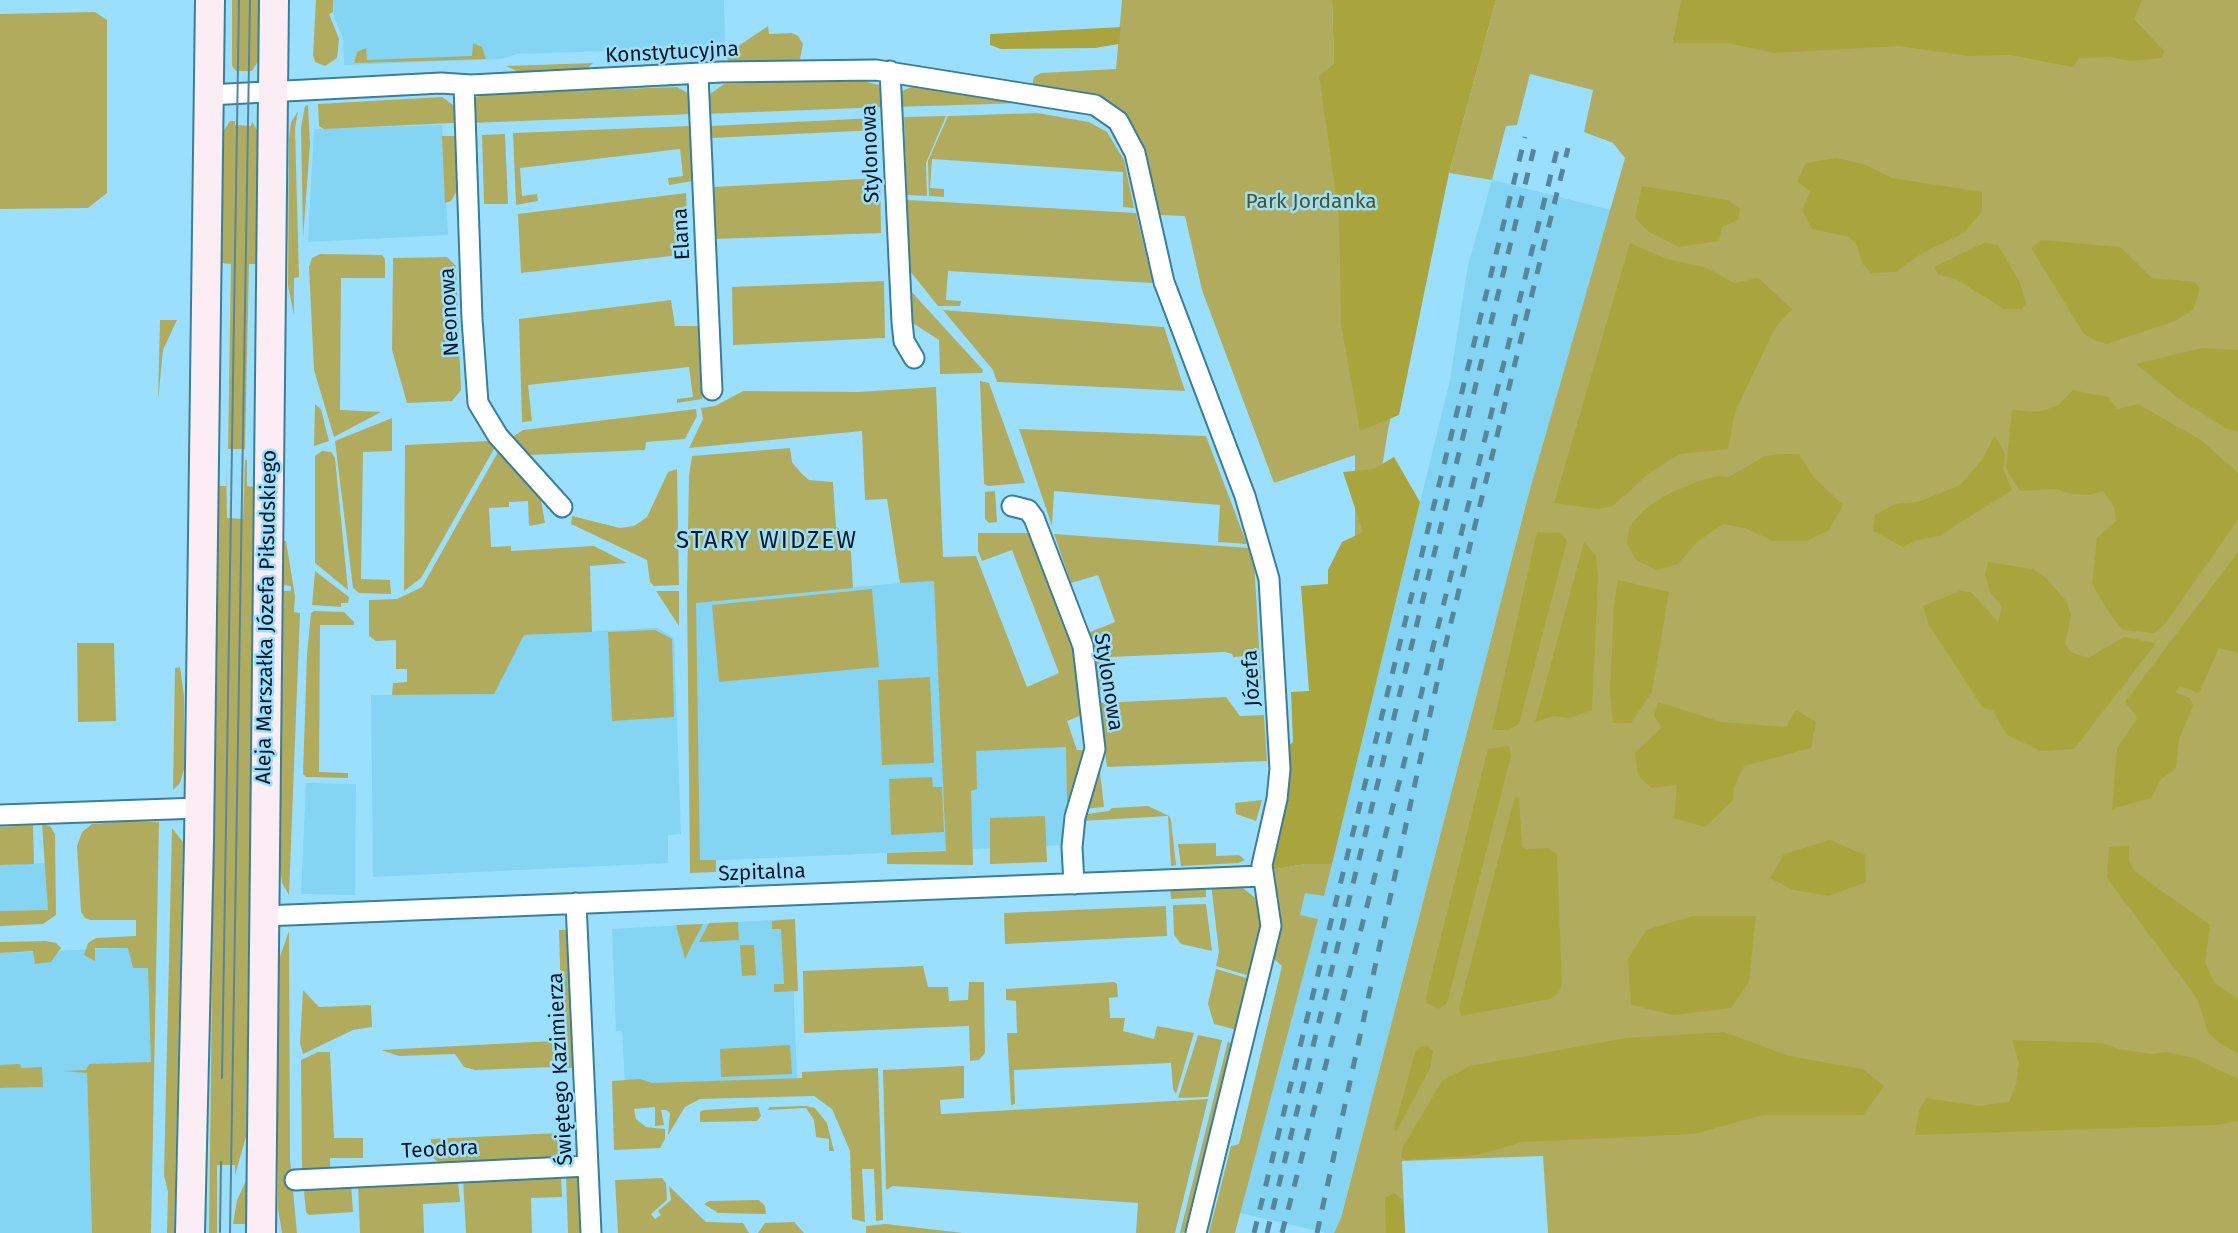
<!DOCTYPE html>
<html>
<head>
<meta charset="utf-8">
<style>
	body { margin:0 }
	canvas { display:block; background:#9ae0fe }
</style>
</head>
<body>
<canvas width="2238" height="1233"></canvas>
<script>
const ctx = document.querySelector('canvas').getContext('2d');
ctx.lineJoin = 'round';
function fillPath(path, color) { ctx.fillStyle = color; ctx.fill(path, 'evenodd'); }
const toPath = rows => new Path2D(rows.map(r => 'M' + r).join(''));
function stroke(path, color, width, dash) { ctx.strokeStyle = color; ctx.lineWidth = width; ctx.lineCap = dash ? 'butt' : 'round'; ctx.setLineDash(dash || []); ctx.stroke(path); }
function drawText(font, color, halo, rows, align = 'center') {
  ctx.font = font + ' "Fira Sans",sans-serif'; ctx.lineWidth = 5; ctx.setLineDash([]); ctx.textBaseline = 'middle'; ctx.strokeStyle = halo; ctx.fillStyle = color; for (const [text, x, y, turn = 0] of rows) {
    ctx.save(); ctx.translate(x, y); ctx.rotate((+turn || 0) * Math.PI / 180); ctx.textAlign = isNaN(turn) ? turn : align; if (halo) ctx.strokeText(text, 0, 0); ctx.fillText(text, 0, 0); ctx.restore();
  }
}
const built = toPath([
	[333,0,724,0,725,47,517,54,502,59,344,65,343,38,334,17],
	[442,125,448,235,308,242,314,129],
	[1492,180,1611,210,1530,489,1341,1218,1334,1233,1326,1233,1240,1213,1317,919,1300,915,1305,892,1324,895,1450,380,1468,265],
	[934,580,1003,721,1063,719,1077,755,1067,845,700,861,695,602],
	[657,628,674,638,681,834,668,835,668,863,373,877,371,695,494,694,523,635],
	[306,783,356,784,355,895,301,894],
	[47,863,48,910,0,911,0,865],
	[791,919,797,1078,625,1085,622,1031,616,1031,612,929],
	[149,947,153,1066,87,1071,92,1233,0,1233,0,953]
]);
const green = toPath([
	[232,0,261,0,260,58,252,71,236,71,232,66],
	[316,0,333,0,333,12,329,14,339,39,337,58,325,66,315,62,313,55],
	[1122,0,1332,0,1334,63,1321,75,1468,79,1388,430,1367,562,1355,549,1355,455,1274,483,1202,290,1185,216,1159,215,1145,159,1133,127,1125,117,1098,98,1032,85,1034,77,1041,73,1116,69],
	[1496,0,2238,0,2238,1233,1548,1233,1543,1156,1402,1161,1405,1233,1334,1233,1341,1218,1530,489,1625,158,1613,143,1584,132,1593,90,1530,74,1517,125,1506,126,1492,180,1449,173],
	[95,12,107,20,107,193,88,208,0,209,0,14],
	[768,26,769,34,792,33,798,36,803,44,800,59,732,66,725,55],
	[473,43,482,47,486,59,354,63,357,52,366,48,367,60,472,56],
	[593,63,585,70,521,73,506,66],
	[854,79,879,85,886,107,703,114,706,97,724,84],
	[916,85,1022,103,896,107,902,91],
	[677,87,693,96,694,114,472,123,473,99,484,94],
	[442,97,456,107,456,121,453,123,324,129,319,126,318,104],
	[308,105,310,144,303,238,301,128,305,106],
	[298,111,295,128,299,277,294,278,294,315,288,286,289,139,291,122],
	[1037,113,1089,122,1107,132,1124,160,1134,208,1123,207,1123,172,932,159,930,188,944,189,944,197,929,196,928,161,948,116],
	[946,116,926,163,927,196,907,195,904,117],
	[877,118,878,130,711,138,710,126],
	[230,121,235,121,235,125,251,126,252,121,259,134,258,264,249,264,245,449,228,449,231,264,220,263,223,132],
	[691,126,693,181,669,185,668,178,683,176,680,149,520,168,522,196,537,194,538,201,516,205,513,133],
	[505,134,508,204,484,204,482,135],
	[442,136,458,136,460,186,451,201,445,203],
	[880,178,881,233,715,239,713,187],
	[686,193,689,254,521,273,518,214],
	[907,200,1136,213,1153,283,948,271,946,300,961,301,960,306,938,306,910,271],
	[320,254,382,255,385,259,385,278,341,278,340,410,381,412,334,437,314,370,309,267,312,258],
	[447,257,456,266,461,390,452,401,407,403,392,350,393,258],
	[884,281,885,338,733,345,732,287],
	[909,289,983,370,982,373,940,374,939,340,911,322],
	[671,300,675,326,698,326,702,399,677,403,677,399,693,397,689,367,528,385,532,421,522,422,519,319],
	[943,310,1164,327,1185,391,997,382,993,370],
	[160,320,177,320,163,350,158,401],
	[980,381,989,383,1025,483,988,486,984,484],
	[936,387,943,557,976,556,1027,687,1059,673,1012,550,982,561,978,551,978,533,1032,533,1076,654,1082,715,1067,721,1077,750,1088,750,1068,848,1066,747,976,751,977,789,971,791,973,865,887,864,887,853,946,851,934,581,900,583,887,499,865,500,862,431,689,448,703,419,701,408,715,406,743,391,858,392],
	[315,404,321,409,329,441,314,446],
	[696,409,697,416,685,439,646,442,645,450,528,455,511,438,523,430],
	[392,418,392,451,363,452,361,579,390,580,391,594,359,593,353,588,335,441],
	[1019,429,1206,436,1247,544,1218,542,1220,505,1054,491,1052,526],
	[488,441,495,447,421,578,404,591,405,445],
	[790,448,792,462,801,473,809,480,833,482,836,527,850,534,853,588,696,603,700,860,716,860,716,872,690,873,687,591,689,475,692,456],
	[322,451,331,452,335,458,348,590,315,563,315,456],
	[498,452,540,495,545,523,529,526,528,501,509,502,509,507,489,508,491,547,511,546,511,551,594,546,627,563,590,566,592,632,524,635,494,694,392,695,393,683,407,682,407,669,396,669,396,640,376,641,369,636,369,600,397,599,422,587],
	[226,460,227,518,243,519,245,460,247,460,247,486,254,487,246,1137,235,1175,235,1165,217,1165,217,1233,209,1233,218,486,226,486],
	[677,469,679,585,654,586,650,582,647,560,571,524,572,516,620,528,634,526,647,517,668,472],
	[995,491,997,522,989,523,985,519,985,492],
	[1054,534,1249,548,1254,560,1261,681,1251,681,1249,656,1233,657,1232,654,1225,652,1110,657,1110,690,1100,690,1090,632,1115,622,1098,575,1071,583],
	[282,541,286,541,295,596,294,612,300,613,289,895,282,883,280,866,283,591,291,591,291,586,283,585],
	[315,571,349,597,348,603,341,603,341,607,312,605],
	[872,589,879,667,719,682,712,605],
	[656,591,679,591,679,626],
	[314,611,344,612,354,622,354,625,320,625,319,772,348,773,348,778,306,777,303,774,307,654,311,613],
	[655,630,672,639,674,717,612,721,608,632],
	[77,643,114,643,116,721,78,722],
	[180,667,184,696,184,769,180,783,173,790,175,668],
	[930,677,934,763,882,765,878,680],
	[1226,697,1240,716,1264,715,1267,761,1107,767,1099,703],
	[1100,771,1104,807,1083,809],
	[932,777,933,787,942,787,944,832,891,835,889,779],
	[1262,800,1256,821,1236,814,1235,803],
	[1148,806,1169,816,1171,820,1176,865,1171,866,1168,816,1082,821,1087,814,1109,811,1112,808],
	[1045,816,1047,862,990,864,990,818],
	[131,821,159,822,151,1233,92,1233,87,1073,64,1071,86,1070,89,1064,151,1062,148,968,133,968,128,948,95,948,95,961,84,955,88,943,96,938,136,936,136,920,90,920,85,918,81,912,77,846,82,832,92,824],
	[42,824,50,826,55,834,56,915,43,924,0,926,0,911,48,910],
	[33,825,34,864,0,865,0,827],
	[172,828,183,842,174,1233,167,1233,168,1192,164,1175],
	[1216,843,1216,856,1239,855,1245,860,1238,863,1181,866,1178,844],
	[1305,864,1332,864,1324,896,1305,893,1300,915,1318,919,1235,1233,1209,1233,1231,1146,1239,1144,1282,966,1272,957,1280,922,1278,896,1271,870],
	[1211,884,1239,885,1259,901,1264,919,1250,976,1216,966,1219,952],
	[1206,885,1206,897,1171,899,1170,886],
	[1206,904,1212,951,1181,944,1174,935,1173,905],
	[1166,906,1167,936,1005,944,1004,913],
	[795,919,798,991,774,992,774,984,784,984,781,929,772,929,772,921],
	[738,922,739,940,699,942,709,923],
	[703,924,693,943,685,959,676,925],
	[559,930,567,930,573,1068,563,1068],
	[289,931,290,1159,297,1233,282,1233,278,1209,278,962],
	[46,941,56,943,61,948,51,962,35,964,33,951,0,953,0,942],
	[740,945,754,945,756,975,742,976],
	[923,966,928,987,948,987,949,1001,968,1000,969,982,984,982,985,1053,979,1060,970,1061,969,1026,804,1033,803,971],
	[1216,969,1250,979,1237,1030,1214,1024,1208,1004],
	[1114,982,1117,984,1118,997,1109,998,1110,1018,1125,1018,1123,1031,1154,1039,1157,1026,1194,1033,1176,1094,1173,1089,1171,1063,1014,1070,1015,1104,1011,1105,1007,1033,1017,1033,1016,1001,1006,1000,1006,989],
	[303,990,319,1007,371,1005,372,1027,353,1030,303,1054,300,1043],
	[1198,1035,1222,1040,1208,1097,1178,1098],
	[553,1041,556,1067,475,1070,464,1067,455,1054,399,1056,381,1050],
	[1228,1041,1233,1046,1187,1232,1180,1233],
	[790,1045,792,1074,721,1077,720,1049],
	[318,1052,330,1052,334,1138,363,1138,363,1158,330,1158,330,1172,308,1172,302,1168,301,1060],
	[20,1064,21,1068,42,1067,43,1087,0,1088,0,1065],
	[964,1066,964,1098,940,1100,941,1114,1208,1099,1175,1233,1136,1233,1138,1203,893,1186,886,1190,883,1070],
	[878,1068,883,1220,876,1221,874,1169,862,1169,865,1222,852,1219,850,1151,832,1109,814,1096,700,1099,685,1107,668,1135,670,1113,666,1110,661,1110,664,1125,655,1126,655,1107,634,1109,636,1119,646,1127,665,1129,665,1139,660,1148,614,1150,612,1081,640,1079,652,1083,802,1078,802,1072],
	[806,1106,815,1108,827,1123,834,1151,829,1151,829,1139,816,1137,814,1120,806,1108,767,1110,770,1107],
	[758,1107,761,1116,757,1121,700,1122,700,1112,703,1110],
	[559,1133,560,1161,443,1166,431,1156,431,1139],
	[578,1174,581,1233,568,1233,566,1175],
	[561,1175,562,1197,531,1198,532,1233,466,1233,463,1179],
	[662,1178,666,1183,667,1200,651,1214,655,1219,661,1215,658,1211,671,1200,669,1186,706,1222,743,1223,749,1233,618,1233,615,1180],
	[246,1181,246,1224,233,1224,237,1200],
	[458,1181,460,1202,423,1204,424,1233,360,1233,358,1184],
	[351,1183,353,1212,309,1215,306,1212,304,1192,309,1185],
	[759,1200,765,1206,766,1214,718,1213,704,1204,709,1201],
	[794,1222,804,1233,758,1233,765,1223],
	[886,1224,963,1233,866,1233,866,1226]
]);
const forest = toPath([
	[1332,0,1496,0,1449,173,1399,415,1360,431,1341,324,1339,215,1319,76,1334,63],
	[1681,0,2142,0,2134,19,2164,51,2162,58,2130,61,2110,57,2079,58,2073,67,2010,55,1968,56,1899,46,1774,53,1728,43,1673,43],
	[1121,27,1119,44,1095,48,1001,49,990,45,990,34],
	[1837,158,1866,165,1892,178,1982,192,1982,211,1964,233,1924,252,1895,272,1871,273,1862,263,1857,246,1850,237,1812,229,1802,210,1810,192,1797,181,1806,163],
	[1642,186,1727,200,1740,209,1738,220,1722,227,1719,241,1679,247,1649,232,1635,218],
	[2041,240,2120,247,2152,278,2195,282,2200,289,2193,310,2175,321,2106,344,2094,340,2084,334,2031,248],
	[1630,243,1667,259,1705,267,1734,283,1758,278,1792,309,1775,328,1735,412,1728,449,1680,454,1649,473,1613,506,1598,509,1554,503],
	[1984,243,1998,245,2020,283,2026,303,2022,309,2004,309,1956,279,1939,275,1934,267],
	[2202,348,2238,350,2238,432,2225,428,2178,398,2136,364],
	[2073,390,2108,397,2117,409,2138,404,2201,440,2238,473,2238,519,2166,623,2154,633,2123,630,2107,610,2092,583,2097,538,2116,521,2114,507,2103,491,2090,495,2071,494,2056,489,2020,491,2006,469,2012,410,2039,412,2059,405],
	[1995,435,2005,455,2003,469,2012,490,1939,536,1917,540,1903,547,1873,531,1875,515,1895,504,1918,502,1960,485,1982,460],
	[1778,454,1799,454,1814,478,1843,505,1829,530,1807,541,1773,541,1745,528,1723,524,1697,542,1678,564,1657,570,1636,560,1627,544,1629,527,1645,509,1670,493,1699,481,1718,476,1729,477,1765,456],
	[1394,457,1420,502,1332,864,1305,864,1271,870,1287,747,1293,742,1291,692,1309,691,1301,586,1328,584,1328,570,1342,542,1363,532,1343,472,1374,469],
	[1537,532,1561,533,1567,541,1519,724,1509,730,1492,730],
	[1584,542,1596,556,1598,577,1592,710,1570,718,1553,716,1535,722],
	[2238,552,2238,653,2219,648,2199,693,2180,686,2175,692,2190,698,2193,706,2179,739,2176,769,2161,779,2151,798,2112,809,2117,748,2137,718,2125,702],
	[1988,562,2033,569,2046,578,2067,602,2071,617,2065,644,2071,652,2088,658,2124,637,2156,643,2074,749,2041,751,2007,735,1993,711,1982,707,1929,625,1923,606,1960,591,1971,592,1998,622,2002,607,1990,592,1985,574],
	[1618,580,1669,592,1652,692,1631,723,1613,723,1610,692,1614,604],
	[1658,702,1721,722,1786,727,1796,710,1816,722,1811,748,1744,766,1734,787,1733,800,1705,827,1674,818,1677,785,1651,788,1638,775,1635,753,1662,727,1654,716],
	[1509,746,1511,756,1447,1003,1438,1009,1427,1003,1426,997,1488,749],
	[1515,796,1519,799,1522,847,1527,849,1547,848,1557,854,1562,984,1559,992,1550,999,1461,1016,1459,1008],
	[1830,840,1865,855,1866,882,1829,896,1793,890,1770,878,1784,854],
	[2129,846,2129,862,2135,872,2210,925,2205,963,2215,983,2238,999,2238,1053,2219,1043,2208,1032,2197,998,2107,878,2109,847],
	[1693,916,1756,916,1749,982,1731,1008,1674,1015,1631,1005,1628,959,1646,930],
	[1724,1032,1789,1056,1863,1069,1884,1086,1863,1115,1763,1115,1694,1134,1523,1142,1477,1155,1406,1160,1401,1157,1403,1147,1442,1081,1470,1066,1626,1038],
	[2012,1040,2102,1043,2119,1049,2152,1054,2166,1052,2194,1058,2238,1079,2238,1121,2216,1125,1915,1135,1919,1111,1926,1098,1979,1106,2009,1102,2016,1084,2019,1063],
	[1427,1045,1433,1051,1430,1068,1396,1132,1394,1129,1416,1049],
	[1394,1193,1403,1201,1405,1233,1386,1233,1385,1198]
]);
const minor = toPath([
	[890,71,902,322,904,341,914,358],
	[698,75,712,390],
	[464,85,472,319,478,403,498,436,562,507],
	[208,95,441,83,471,85,721,72,876,70,1095,105,1118,121,1135,153,1164,282,1245,496,1269,579,1280,769,1277,799,1262,865,1271,926,1196,1233],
	[1012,506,1028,510,1034,518,1083,646,1095,749,1075,817,1072,847,1074,884],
	[0,815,199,808],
	[576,903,591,1233],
	[263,916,1263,876],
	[295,1180,588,1166]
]);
const secondary = toPath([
	[190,1233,199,842,210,0],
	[261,1233,274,0]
]);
const tram = toPath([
	[222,1078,239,0],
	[220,1232,221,1162],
	[230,1233,250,0]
]);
const rail = toPath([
	[1254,1233,1525,137],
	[1267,1233,1536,140],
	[1282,1233,1400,779,1558,146],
	[1317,1233,1443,655,1568,148]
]);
const streetNames = [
	["Konstytucyjna",672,53,-3],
	["Stylonowa",871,154,-92],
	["Elana",682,234,-93],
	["Neonowa",450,312,-93],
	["Aleja Marszałka Józefa Piłsudskiego",267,617,-89],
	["Józefa",1252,678,-93],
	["Stylonowa",1108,682,81],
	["Szpitalna",762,873,-2],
	["Świętego Kazimierza",561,1069,-93],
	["Teodora",440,1150,-3]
];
const parkNames = [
	["Park Jordanka",1311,202]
];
const quarterNames = [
	["STARY WIDZEW",767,541]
];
fillPath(built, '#84d4f4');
fillPath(green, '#b1ac5d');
fillPath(forest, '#aaa43c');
stroke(minor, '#397f9a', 23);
stroke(secondary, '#397f9a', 32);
stroke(minor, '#fff', 19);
stroke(secondary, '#fcecf4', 28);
stroke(tram, '#55869b', 2);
stroke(rail, '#55869b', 5, [12, 12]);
drawText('21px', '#001721', '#9ae0fe', streetNames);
drawText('21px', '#55521b', '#9ae0fe', parkNames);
ctx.letterSpacing = '2px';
drawText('24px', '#001721', '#9ae0fe', quarterNames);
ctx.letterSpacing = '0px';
</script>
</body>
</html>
